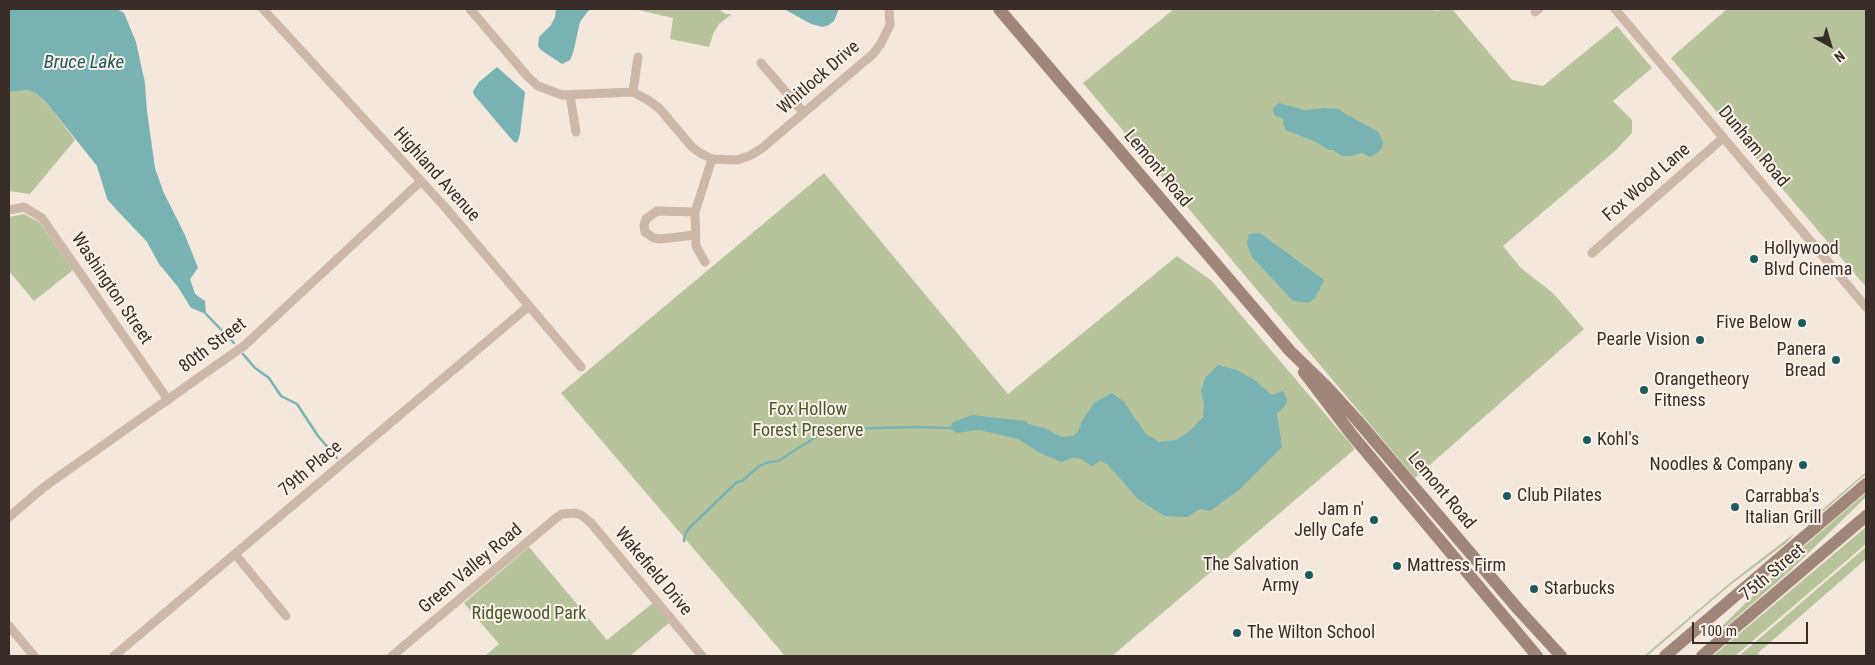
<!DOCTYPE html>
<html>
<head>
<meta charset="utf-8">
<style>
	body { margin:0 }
	#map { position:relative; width:1875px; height:665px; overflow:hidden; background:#f4e8dc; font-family:"Roboto Condensed",sans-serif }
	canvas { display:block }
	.frame { position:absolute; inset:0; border:10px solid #382d28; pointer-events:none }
	.north { position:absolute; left:1805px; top:20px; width:50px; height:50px; -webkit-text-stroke:4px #fbf2e9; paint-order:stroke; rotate:141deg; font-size:14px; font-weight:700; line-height:20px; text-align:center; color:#382d28 }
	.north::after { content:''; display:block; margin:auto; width:18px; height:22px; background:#382d28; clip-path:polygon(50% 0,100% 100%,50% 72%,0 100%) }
	.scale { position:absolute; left:1692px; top:622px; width:116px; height:22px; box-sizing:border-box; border:2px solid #382d28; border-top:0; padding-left:6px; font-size:15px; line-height:18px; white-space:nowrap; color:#382d28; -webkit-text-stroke:4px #fbf2e9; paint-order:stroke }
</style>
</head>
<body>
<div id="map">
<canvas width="1875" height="665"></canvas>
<div class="frame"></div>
<div class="north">N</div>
<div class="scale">100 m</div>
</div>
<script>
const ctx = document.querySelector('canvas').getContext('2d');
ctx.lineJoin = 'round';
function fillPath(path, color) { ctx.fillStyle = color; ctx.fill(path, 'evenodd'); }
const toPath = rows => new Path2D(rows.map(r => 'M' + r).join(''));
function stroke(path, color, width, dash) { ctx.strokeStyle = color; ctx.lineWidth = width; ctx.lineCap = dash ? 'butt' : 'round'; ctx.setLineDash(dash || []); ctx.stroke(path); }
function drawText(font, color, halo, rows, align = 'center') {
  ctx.font = font + ' "Roboto Condensed",sans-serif'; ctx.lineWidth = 4; ctx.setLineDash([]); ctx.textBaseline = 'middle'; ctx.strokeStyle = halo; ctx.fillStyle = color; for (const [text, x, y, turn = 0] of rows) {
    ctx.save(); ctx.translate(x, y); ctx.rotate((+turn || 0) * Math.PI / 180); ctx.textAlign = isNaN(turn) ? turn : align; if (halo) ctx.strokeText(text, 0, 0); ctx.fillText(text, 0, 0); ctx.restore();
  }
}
const green = toPath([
	[634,9,718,9,726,14,732,14,719,24,714,32,709,47,670,39,673,18],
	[1174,9,1427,9,1438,11,1441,9,1452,9,1512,80,1543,86,1617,26,1652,68,1613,101,1632,120,1632,133,1615,151,1503,246,1521,268,1553,293,1584,329,1415,478,1083,83],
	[1727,9,1866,9,1866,287,1671,58],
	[29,90,37,94,46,102,75,140,30,194,9,191,9,92],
	[824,173,1008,394,1177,256,1212,281,1355,449,1112,656,785,656,561,393],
	[24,214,39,222,73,270,34,301,9,271,9,217],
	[1866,472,1866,474,1820,514,1815,516],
	[1866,493,1866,497,1790,571,1715,636,1714,634,1803,547],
	[1866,527,1866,544,1735,656,1713,656],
	[1795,533,1786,543,1729,586,1647,656,1644,656,1731,582],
	[529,547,607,640,653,603,669,623,630,656,485,656,499,644,464,603],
	[1866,547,1866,559,1758,653,1760,656,1739,656]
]);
const water = toPath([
	[9,9,117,9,124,13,136,42,145,83,147,111,155,168,163,191,185,235,198,268,190,279,195,294,205,301,206,314,191,308,178,287,159,264,147,242,114,207,107,199,97,166,46,102,37,94,29,90,9,92],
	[556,9,592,9,588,11,580,22,573,53,570,60,562,64,541,50,538,46,539,37,551,25,555,17],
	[784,9,839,9,834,21,829,25,823,27,811,24],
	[497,67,525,92,520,134,518,141,516,143,513,141,474,95,473,91,479,82],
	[1279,103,1304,110,1324,108,1339,109,1347,115,1377,131,1380,135,1383,142,1382,148,1377,153,1370,157,1362,153,1351,156,1342,156,1333,150,1328,150,1318,143,1286,130,1283,124,1284,120,1274,115,1273,108],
	[1260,233,1324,280,1316,297,1309,303,1293,301,1251,256,1247,244,1249,234],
	[1218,365,1237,370,1253,379,1272,395,1283,391,1287,400,1285,406,1277,413,1282,447,1239,490,1210,511,1200,509,1187,517,1165,516,1150,507,1138,499,1107,464,1100,461,1092,466,1081,459,1073,458,1061,462,1040,453,1018,439,979,430,956,433,950,428,953,422,972,415,1026,421,1028,424,1044,428,1062,437,1073,436,1078,432,1082,421,1094,403,1112,393,1124,402,1146,434,1159,442,1176,440,1191,430,1203,417,1204,404,1201,391,1205,378]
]);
const stream = toPath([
	[206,314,234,343],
	[243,354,255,368,269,378,281,396,297,404,318,436,337,458],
	[684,541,685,534,690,527,737,482,742,481,759,466,769,462,778,461,824,432,839,430,841,429,916,427,950,428]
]);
const minor = toPath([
	[263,9,444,206,581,367],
	[470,9,528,77,538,86,562,95,633,92,648,100,659,108,692,147,700,153,712,159,737,160,749,156,761,149,873,54,880,45,890,25,889,9],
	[1615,9,1866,307],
	[1535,12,1539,9],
	[761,63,804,113],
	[633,92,638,57],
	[570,95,576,132],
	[9,210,24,207,42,218,168,400],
	[695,212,657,211,646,219,644,225,645,232,654,238,660,239,695,235],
	[1592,253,1723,138],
	[705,262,696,246,695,212,712,159],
	[9,517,44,487,245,345,421,181],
	[235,554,286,616],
	[9,626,34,656],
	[114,656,529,306],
	[392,656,556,518,562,514,575,513,581,515,591,523,702,656]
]);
const secondary = toPath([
	[999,9,1290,351,1327,387,1357,420,1518,609,1561,656],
	[1304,372,1352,435,1537,656],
	[1665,656,1866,484],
	[1702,656,1866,516]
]);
const markers = [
	[1754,259,5,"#1b5a5d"],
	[1802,323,5,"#1b5a5d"],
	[1700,340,5,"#1b5a5d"],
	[1836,360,5,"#1b5a5d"],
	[1644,390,5,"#1b5a5d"],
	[1587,440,5,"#1b5a5d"],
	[1803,465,5,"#1b5a5d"],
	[1507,496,5,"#1b5a5d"],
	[1735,507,5,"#1b5a5d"],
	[1374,520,5,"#1b5a5d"],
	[1397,566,5,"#1b5a5d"],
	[1309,575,5,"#1b5a5d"],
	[1534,589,5,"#1b5a5d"],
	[1237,633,5,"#1b5a5d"]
];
const streetNames = [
	["Whitlock Drive",819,78,-41],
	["Dunham Road",1753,147,50],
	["Lemont Road",1157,169,50],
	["Highland Avenue",436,175,48],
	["Fox Wood Lane",1647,183,-41],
	["Washington Street",111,289,56],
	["80th Street",213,346,-37],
	["79th Place",311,469,-40],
	["Lemont Road",1441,491,50],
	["Green Valley Road",471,569,-40],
	["Wakefield Drive",653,572,50],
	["75th Street",1773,573,-40]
];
const poiNames = [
	["Hollywood",1764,249],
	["Blvd Cinema",1764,270],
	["Five Below",1792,323,"right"],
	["Pearle Vision",1690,340,"right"],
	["Panera",1826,350,"right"],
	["Bread",1826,371,"right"],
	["Orangetheory",1654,380],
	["Fitness",1654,401],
	["Kohl's",1597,440],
	["Noodles & Company",1793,465,"right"],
	["Club Pilates",1517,496],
	["Carrabba's",1745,497],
	["Italian Grill",1745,518],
	["Jam n'",1364,510,"right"],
	["Jelly Cafe",1364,531,"right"],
	["The Salvation",1299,565,"right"],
	["Army",1299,586,"right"],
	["Mattress Firm",1407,566],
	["Starbucks",1544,589],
	["The Wilton School",1247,633]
];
const parkNames = [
	["Fox Hollow",808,410],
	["Forest Preserve",808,431],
	["Ridgewood Park",529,614]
];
const waterNames = [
	["Bruce Lake",84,63]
];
fillPath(green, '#b7c49b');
fillPath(water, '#79b2b2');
stroke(stream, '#79b2b2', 2.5);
stroke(minor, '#cdb7a7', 9);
stroke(secondary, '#a08678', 12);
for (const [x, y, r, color] of markers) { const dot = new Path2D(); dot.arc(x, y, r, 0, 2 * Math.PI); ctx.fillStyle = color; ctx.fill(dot); stroke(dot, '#fbf2e9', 2); }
drawText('18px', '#382d28', '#fbf2e9', streetNames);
drawText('18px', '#382d28', '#fbf2e9', poiNames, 'left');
drawText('18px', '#48582a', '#fbf2e9', parkNames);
drawText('italic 19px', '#1b5a5d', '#fbf2e9', waterNames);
</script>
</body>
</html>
